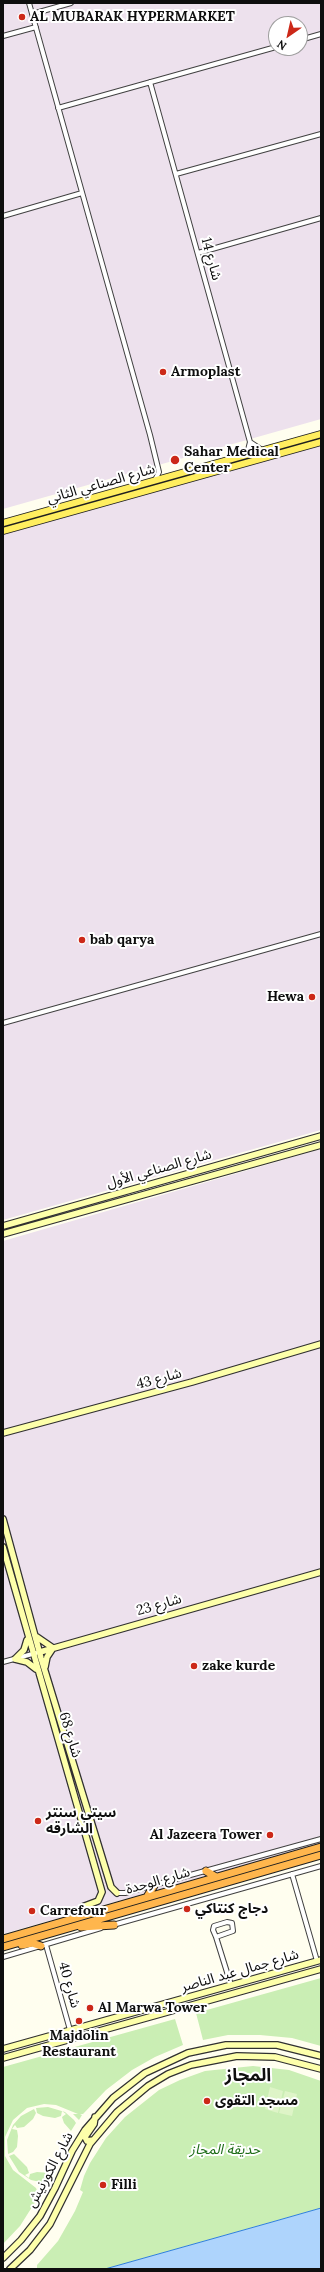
<!DOCTYPE html>
<html>
<head>
<meta charset="utf-8">
<style>
	body { margin:0 }
	#map { position:relative; width:324px; height:2272px; overflow:hidden; background:#fffeef; font-family:Lora,serif }
	canvas { display:block }
	.frame { position:absolute; inset:0; border:4px solid #0e0e0e; pointer-events:none }
	.north { position:absolute; left:268px; top:16px; width:40px; height:40px; box-sizing:border-box; background:#fff; border:1px solid #9f9f9f; border-radius:50%; rotate:214deg; font-size:11px; font-weight:700; line-height:16px; text-align:center; color:#0e0e0e }
	.north::after { content:''; display:block; margin:auto; width:14px; height:18px; background:#cc2818; clip-path:polygon(50% 0,100% 100%,50% 72%,0 100%) }
</style>
</head>
<body>
<div id="map">
<canvas width="324" height="2272"></canvas>
<div class="frame"></div>
<div class="north">N</div>
</div>
<script>
const ctx = document.querySelector('canvas').getContext('2d');
ctx.lineJoin = 'round';
function fillPath(path, color) { ctx.fillStyle = color; ctx.fill(path, 'evenodd'); }
const toPath = rows => new Path2D(rows.map(r => 'M' + r).join(''));
function stroke(path, color, width, dash) { ctx.strokeStyle = color; ctx.lineWidth = width; ctx.lineCap = dash ? 'butt' : 'round'; ctx.setLineDash(dash || []); ctx.stroke(path); }
function drawText(font, color, halo, rows, align = 'center') {
  ctx.font = font + ' Lora,"Noto Sans Arabic",serif'; ctx.lineWidth = 4; ctx.setLineDash([]); ctx.textBaseline = 'middle'; ctx.strokeStyle = halo; ctx.fillStyle = color; for (const [text, x, y, turn = 0] of rows) {
    ctx.save(); ctx.translate(x, y); ctx.rotate((+turn || 0) * Math.PI / 180); ctx.textAlign = isNaN(turn) ? turn : align; if (halo) ctx.strokeText(text, 0, 0); ctx.fillText(text, 0, 0); ctx.restore();
  }
}
const industrial = toPath([
	[3,3,321,3,321,419,3,509],
	[276,24,300,24,300,48,276,48],
	[321,444,321,1130,3,1220,3,534],
	[321,1149,321,1843,3,1934,3,1241]
]);
const green = toPath([
	[321,1978,321,2046,292,2038,260,2035,228,2035,203,2040,196,2013],
	[175,2019,183,2045,155,2057,132,2070,106,2090,83,2114,80,2114,82,2115,79,2120,73,2114,78,2114,56,2105,44,2104,27,2108,13,2120,5,2137,5,2156,13,2170,36,2188,39,2196,20,2226,3,2244,3,2067],
	[253,2066,289,2070,321,2081,321,2208,105,2269,37,2269,37,2265,58,2241,75,2211,83,2192,80,2190,84,2176,90,2163,106,2138,125,2117,159,2090,180,2080,205,2071],
	[48,2107,65,2112,74,2120,76,2123,71,2131,64,2123,62,2117,66,2114,62,2111,61,2116,55,2118,43,2116,37,2113,36,2108],
	[34,2109,36,2113,33,2119,24,2127,17,2128,15,2125,12,2129,17,2130,18,2136,17,2147,13,2152,8,2154,7,2140,13,2125,21,2116],
	[14,2154,27,2167,29,2173,25,2175,29,2178,30,2174,37,2172,50,2173,45,2183,31,2180,19,2172,9,2156]
]);
const pitch = toPath([
	[270,2087,283,2091,278,2113,265,2109],
	[285,2091,297,2094,292,2116,279,2113]
]);
const water = toPath([
	[321,2208,321,2269,105,2269,272,2222,321,2208]
]);
const street = toPath([
	[29,3,150,435,159,472,155,480],
	[32,14,71,3],
	[3,36,36,27],
	[300,40,321,34],
	[150,82,250,442,247,454],
	[58,108,276,47],
	[176,174,321,134],
	[3,216,82,193],
	[198,253,321,218],
	[250,442,262,450],
	[3,1023,321,934],
	[3,1662,36,1653],
	[292,1874,317,1961],
	[117,1893,125,1893,321,1839],
	[113,1925,321,1866],
	[216,1937,213,1930,214,1926,227,1922,232,1923,233,1931,216,1937,231,1985],
	[46,1945,70,2030],
	[3,1957,101,1928]
]);
const secondary = toPath([
	[3,1226,321,1136],
	[3,1234,321,1145],
	[3,1433,192,1382,321,1344],
	[3,1519,41,1658,89,1815,111,1887,117,1893],
	[3,1547,102,1892,98,1901,82,1907,76,1918],
	[37,1637,53,1648],
	[40,1652,321,1572],
	[15,1659,24,1650,27,1640],
	[15,1659,27,1662,36,1669],
	[45,1667,47,1657,53,1648],
	[3,2049,321,1960],
	[3,2058,321,1969],
	[93,2140,87,2141,85,2137,94,2124,95,2117],
	[3,2258,21,2240,40,2216,55,2188,72,2151,85,2130,113,2098,145,2073,188,2053,226,2045,277,2045,321,2056],
	[10,2269,30,2250,50,2224,90,2144,117,2112,148,2086,168,2074,191,2065,237,2056,275,2057,321,2069]
]);
const primary = toPath([
	[3,523,321,434],
	[3,531,321,442]
]);
const highway = toPath([
	[206,1871,216,1877],
	[147,1897,155,1884],
	[81,1927,114,1925],
	[3,1939,321,1847],
	[22,1945,32,1943,41,1946],
	[3,1947,321,1855]
]);
const markers = [
	[22,17,4,"#cc2818"],
	[163,372,4,"#cc2818"],
	[175,460,5,"#cc2818"],
	[82,940,4,"#cc2818"],
	[312,997,4,"#cc2818"],
	[194,1666,4,"#cc2818"],
	[38,1821,4,"#cc2818"],
	[270,1835,4,"#cc2818"],
	[187,1909,4,"#cc2818"],
	[32,1911,4,"#cc2818"],
	[90,2008,4,"#cc2818"],
	[79,2021,4,"#cc2818"],
	[207,2101,4,"#cc2818"],
	[103,2185,4,"#cc2818"]
];
const poiNames = [
	["AL MUBARAK HYPERMARKET",30,17],
	["Armoplast",171,372],
	["Sahar Medical",184,452],
	["Center",184,468],
	["bab qarya",90,940],
	["Hewa",304,997,"right"],
	["zake kurde",202,1666],
	["سيتي سنتر",46,1813],
	["الشارقه",46,1829],
	["Al Jazeera Tower",262,1835,"right"],
	["دجاج كنتاكي",195,1909],
	["Carrefour",40,1911],
	["Al Marwa Tower",98,2008],
	["Majdolin",79,2036,"center"],
	["Restaurant",79,2052,"center"],
	["مسجد التقوى",215,2101],
	["Filli",111,2185]
];
const streetNames = [
	["شارع 14",211,259,75],
	["شارع الصناعي الثاني",101,484,-16],
	["شارع الصناعي الأول",159,1169,-16],
	["شارع 43",159,1379,-15],
	["شارع 23",159,1605,-16],
	["شارع 68",70,1735,73],
	["شارع الوحدة",158,1881,-16],
	["شارع جمال عبد الناصر",240,1971,-16],
	["شارع 40",69,1985,74],
	["شارع الكورنيش",50,2170,-62]
];
const parkNames = [
	["حديقة المجاز",225,2150]
];
const districtNames = [
	["المجاز",248,2076]
];
fillPath(industrial, '#ede1ed');
fillPath(green, '#caeeb4');
fillPath(pitch, '#def4c7');
fillPath(water, '#aed4fc');
stroke(water, '#2d7edb', 1);
stroke(street, '#414141', 6);
stroke(secondary, '#303030', 8);
stroke(primary, '#1f1f1f', 8);
stroke(highway, '#1f1f1f', 9);
stroke(street, '#fff', 4);
stroke(secondary, '#fdffaa', 5.5);
stroke(primary, '#ffee5f', 6);
stroke(highway, '#ffb64d', 7);
for (const [x, y, r, color] of markers) { const dot = new Path2D(); dot.arc(x, y, r, 0, 2 * Math.PI); ctx.fillStyle = color; ctx.fill(dot); stroke(dot, '#fff', 1.5); }
drawText('bold 14px', '#0e0e0e', '#fff', poiNames, 'left');
drawText('14px', '#0e0e0e', '#fff', streetNames);
drawText('italic 14px', '#1d6c17', '#fff', parkNames);
drawText('bold 18px', '#0e0e0e', '#fff', districtNames);
</script>
</body>
</html>
